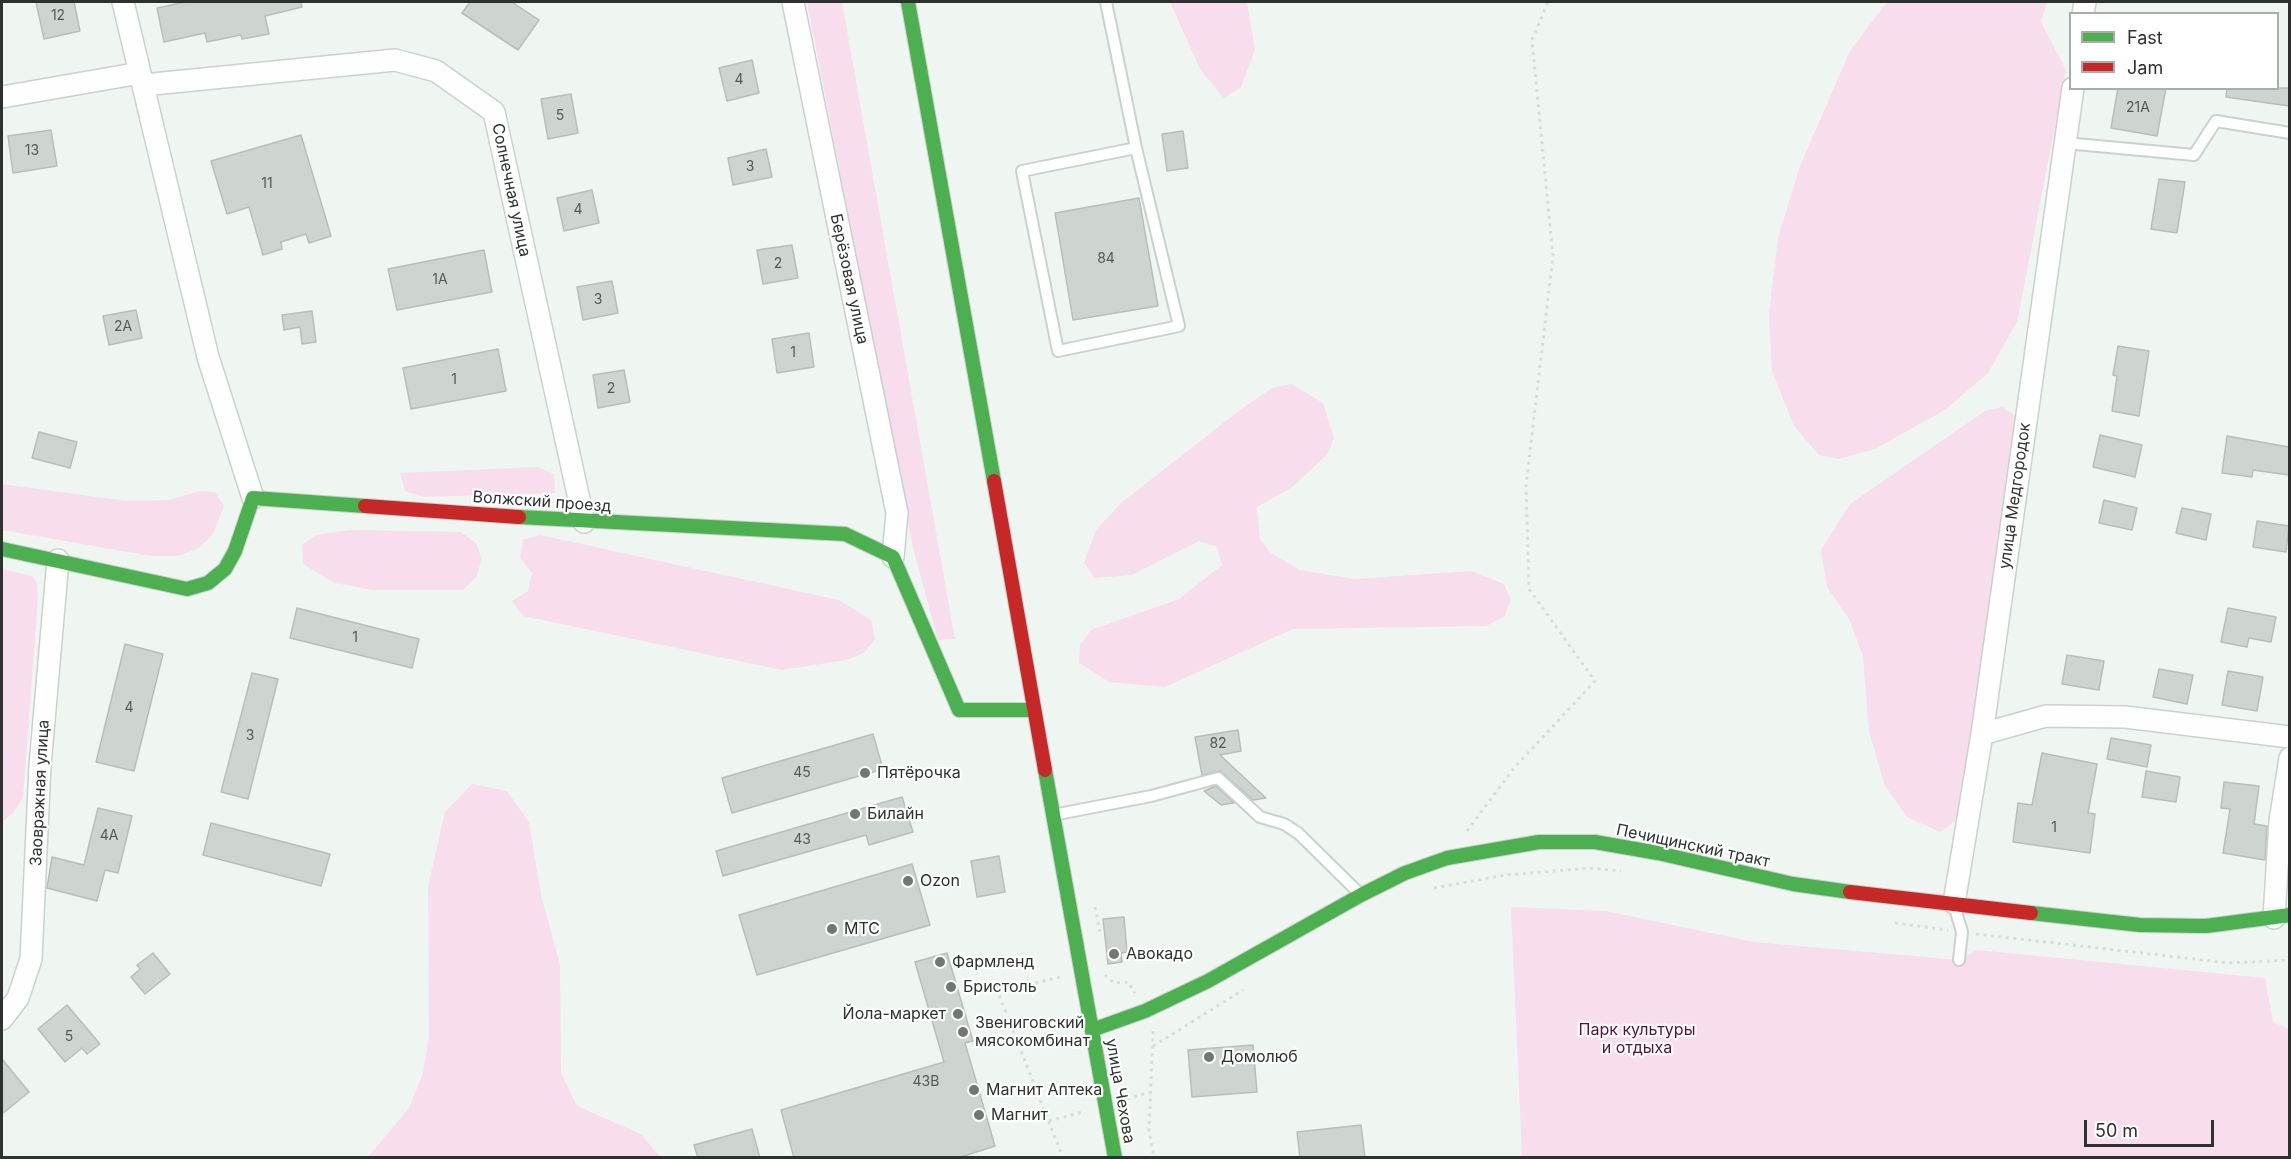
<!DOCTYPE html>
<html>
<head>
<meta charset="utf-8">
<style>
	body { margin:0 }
	#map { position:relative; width:2291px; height:1159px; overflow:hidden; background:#eff6f1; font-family:Inter,sans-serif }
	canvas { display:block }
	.frame { position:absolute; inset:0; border:3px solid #2d322e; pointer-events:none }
	.legend { position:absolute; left:2069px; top:12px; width:210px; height:78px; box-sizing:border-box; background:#fff; border:2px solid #abadab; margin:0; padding:8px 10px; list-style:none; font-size:18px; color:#2d322e }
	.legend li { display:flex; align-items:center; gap:12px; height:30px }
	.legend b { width:30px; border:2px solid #abadab }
	.scale { position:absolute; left:2084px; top:1120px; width:130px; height:27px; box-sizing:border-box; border:3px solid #2d322e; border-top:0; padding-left:8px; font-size:18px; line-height:21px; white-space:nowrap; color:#2d322e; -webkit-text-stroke:4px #fff; paint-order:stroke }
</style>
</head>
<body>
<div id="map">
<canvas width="2291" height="1159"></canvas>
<div class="frame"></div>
<ul class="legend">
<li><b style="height:8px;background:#4caf50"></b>Fast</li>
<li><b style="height:8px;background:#c62828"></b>Jam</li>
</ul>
<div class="scale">50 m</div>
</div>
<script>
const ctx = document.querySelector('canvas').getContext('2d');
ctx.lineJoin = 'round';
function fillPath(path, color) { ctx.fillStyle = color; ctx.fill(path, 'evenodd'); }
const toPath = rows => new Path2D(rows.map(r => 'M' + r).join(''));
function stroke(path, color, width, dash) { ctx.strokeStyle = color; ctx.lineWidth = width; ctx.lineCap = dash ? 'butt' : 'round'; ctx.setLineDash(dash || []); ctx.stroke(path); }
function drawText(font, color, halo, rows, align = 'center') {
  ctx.font = font + ' Inter,sans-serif'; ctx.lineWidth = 4.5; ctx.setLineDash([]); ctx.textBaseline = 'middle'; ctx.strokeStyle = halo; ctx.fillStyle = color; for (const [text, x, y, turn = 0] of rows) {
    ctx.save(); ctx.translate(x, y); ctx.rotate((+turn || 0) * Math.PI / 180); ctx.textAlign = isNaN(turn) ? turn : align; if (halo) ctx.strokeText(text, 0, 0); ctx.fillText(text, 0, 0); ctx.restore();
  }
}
const green = toPath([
	[807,2,842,2,955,639,938,640,913,548],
	[1170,2,1247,2,1255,50,1241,87,1224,98,1200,69],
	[1887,2,2047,2,2041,22,2066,70,2017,322,1988,373,1945,410,1875,449,1839,459,1819,455,1794,426,1772,371,1769,313,1778,238,1800,166,1850,51],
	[1291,384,1323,403,1334,438,1327,455,1291,488,1257,507,1260,539,1271,553,1300,570,1355,579,1471,571,1504,584,1511,600,1504,617,1486,626,1293,629,1165,687,1109,682,1079,663,1080,645,1091,630,1179,599,1222,565,1217,547,1199,541,1132,575,1095,578,1084,563,1096,530,1121,503,1240,410,1272,388],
	[2002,407,2017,417,2007,474,1998,600,1967,788,1954,822,1940,832,1907,817,1885,786,1869,732,1863,656,1849,619,1827,587,1821,550,1850,504,1985,411],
	[538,467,554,474,555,493,423,497,405,491,400,473],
	[2,484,126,501,169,500,200,491,215,492,224,506,213,534,199,548,178,556,151,556,2,530],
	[351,530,461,532,476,543,482,559,476,577,463,590,373,590,335,583,303,564,302,545,316,535],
	[540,535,839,600,871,620,875,639,864,653,846,660,782,670,523,616,512,601,528,591,532,573,520,558,523,540],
	[2,569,32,576,37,583,38,598,23,798,13,813,2,822],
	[472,784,507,791,529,822,541,895,560,965,561,1073,577,1106,641,1134,660,1157,368,1157,409,1108,423,1073,429,1037,428,886,445,812],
	[1511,907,1606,911,1754,942,1959,960,1977,950,2265,978,2273,1022,2289,1029,2289,1157,1522,1157]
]);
const building = toPath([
	[36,2,74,2,80,31,44,39,36,2],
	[186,2,301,2,302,7,265,16,269,34,242,39,241,35,207,42,205,33,164,42,157,8,186,2],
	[470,2,512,2,539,20,518,50,462,13,470,2],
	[752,60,759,93,727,101,719,68,752,60],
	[2118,88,2166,88,2157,136,2111,128,2118,88],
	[2227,88,2289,88,2289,106,2226,97,2227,88],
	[571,94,578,133,548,139,541,99,571,94],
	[51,130,57,166,13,173,8,136,51,130],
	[1183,131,1188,168,1167,171,1162,134,1183,131],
	[301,135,331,236,309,243,306,234,281,242,282,249,263,255,249,207,227,214,211,161,301,135],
	[766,149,772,177,733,185,728,158,766,149],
	[2159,179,2185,182,2177,233,2151,229,2159,179],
	[592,190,599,223,564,231,557,198,592,190],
	[1139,198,1158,306,1073,320,1055,213,1139,198],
	[792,245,798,278,763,284,757,250,792,245],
	[484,250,492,292,397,310,388,269,484,250],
	[612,281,618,313,583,320,577,287,612,281],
	[136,310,142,338,109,345,103,316,136,310],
	[312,311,316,342,302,344,300,327,284,330,282,315,312,311],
	[809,333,814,367,777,373,772,339,809,333],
	[2118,346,2149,351,2139,416,2112,411,2117,376,2113,375,2118,346],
	[498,349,506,391,411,409,403,368,498,349],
	[624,370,630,402,598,408,593,375,624,370],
	[39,432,77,442,70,468,32,458,39,432],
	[2100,435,2142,445,2135,477,2093,467,2100,435],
	[2227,436,2289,447,2289,475,2253,470,2252,477,2222,473,2227,436],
	[2104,500,2137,508,2132,530,2099,523,2104,500],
	[2182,508,2211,514,2206,540,2176,533,2182,508],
	[2257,521,2289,526,2286,552,2253,547,2257,521],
	[297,608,419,639,412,668,290,638,297,608],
	[2228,608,2276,617,2271,642,2249,638,2247,647,2221,642,2228,608],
	[125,644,163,654,134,771,96,762,125,644],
	[2067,655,2104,661,2099,690,2062,684,2067,655],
	[2159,669,2193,675,2187,704,2153,697,2159,669],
	[2228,671,2263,677,2257,711,2222,705,2228,671],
	[252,673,278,679,248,799,221,792,252,673],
	[1238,730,1241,751,1220,755,1266,798,1253,800,1220,771,1202,775,1195,737,1238,730],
	[873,734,883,769,732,813,722,778,873,734],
	[2111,738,2151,745,2147,767,2107,759,2111,738],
	[2042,753,2097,764,2088,813,2095,814,2090,853,2013,842,2018,803,2032,805,2042,753],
	[2146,771,2180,777,2176,802,2142,797,2146,771],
	[2224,782,2259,786,2254,824,2267,826,2265,860,2223,853,2230,809,2221,808,2224,782],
	[1216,786,1234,803,1221,805,1204,791,1216,786],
	[902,797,913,832,869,845,866,835,723,876,716,851,902,797],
	[98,808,132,816,118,873,105,870,97,901,47,888,52,857,84,865,98,808],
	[211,823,330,854,321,886,203,855,211,823],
	[999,856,1005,892,977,897,971,861,999,856],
	[912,864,930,925,757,975,739,915,912,864],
	[1124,917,1127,952,1121,953,1122,962,1108,964,1103,919,1124,917],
	[153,953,170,974,145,994,131,977,140,969,137,965,153,953],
	[947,953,973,1041,965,1043,995,1146,958,1158,794,1158,781,1110,944,1062,915,962,947,953],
	[67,1005,100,1044,87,1054,82,1048,65,1062,38,1029,67,1005],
	[1253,1045,1257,1092,1192,1097,1188,1050,1253,1045],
	[2,1059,29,1092,2,1114,2,1059],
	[1361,1125,1365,1158,1300,1158,1297,1132,1361,1125],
	[752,1129,760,1158,698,1158,694,1145,752,1129]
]);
const path = toPath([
	[1467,831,1514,768,1595,681,1529,589,1526,485,1553,256,1532,40,1548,2],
	[1434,888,1506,875,1589,868,1621,871],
	[1095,907,1100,933],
	[1895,923,1948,930],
	[1976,934,2229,963,2290,960],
	[1105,975,1114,983,1128,982,1135,993],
	[1060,977,998,992,1063,1158],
	[1153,1031,1149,1131,1154,1158],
	[1153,1046,1243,990],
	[1127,1099,1151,1092],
	[1049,1121,1083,1112]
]);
const lane = toPath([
	[1106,2,1136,148,1179,326,1058,351,1022,171,1136,148],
	[2065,143,2194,155,2216,121,2290,133],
	[1053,815,1151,796,1218,778,1260,817,1284,824,1298,833,1361,895],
	[1955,908,1962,932,1959,960]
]);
const street = toPath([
	[123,2,208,357,253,498],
	[793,2,897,513,893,557],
	[2083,14,2085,2],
	[143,85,395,60,436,71,494,112,584,522],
	[2,97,140,73],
	[1982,734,2046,716,2125,717,2290,737],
	[1954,903,1982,734,2073,88],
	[2274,918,2280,821,2290,758],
	[2,1019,18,998,31,959,40,766,58,560]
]);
const fast = toPath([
	[908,2,994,481],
	[519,517,845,534,893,557,959,710,1034,710],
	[2,549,187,589,208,583,225,569,235,551,253,498,365,506],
	[1045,770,1115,1158],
	[2031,913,2140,925,2206,926,2290,915],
	[1092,1030,1145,1011,1208,981,1361,895,1405,873,1447,858,1539,842,1595,842,1658,853,1793,884,1850,892]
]);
const jam = toPath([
	[994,481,1045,770],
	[365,506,519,517],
	[1850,892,2031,913]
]);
const markers = [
	[865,773,6,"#717772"],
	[855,814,6,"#717772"],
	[908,881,6,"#717772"],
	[832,929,6,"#717772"],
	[1114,954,6,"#717772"],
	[940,962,6,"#717772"],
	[951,987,6,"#717772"],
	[958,1014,6,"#717772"],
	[963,1032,6,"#717772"],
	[1209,1057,6,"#717772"],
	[974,1090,6,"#717772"],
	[979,1115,6,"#717772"]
];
const numberNames = [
	["12",58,16],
	["4",739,80],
	["21А",2138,108],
	["5",560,116],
	["13",32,151],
	["3",750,167],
	["11",267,184],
	["4",578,210],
	["84",1106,259],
	["2",778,264],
	["1А",440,280],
	["3",598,300],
	["2А",123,327],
	["1",793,353],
	["1",454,380],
	["2",611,389],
	["1",355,638],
	["4",129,708],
	["3",250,736],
	["82",1218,744],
	["45",802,773],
	["1",2054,828],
	["4А",109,836],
	["43",802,840],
	["5",69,1037],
	["43В",926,1082]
];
const streetNames = [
	["Солнечная улица",511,190,78],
	["Берёзовая улица",849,279,78],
	["улица Медгородок",2015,496,-82],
	["Волжский проезд",542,502,4],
	["Заовражная улица",40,793,-87],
	["Печищинский тракт",1693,846,12],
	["улица Чехова",1120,1091,80]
];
const poiNames = [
	["Пятёрочка",877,773],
	["Билайн",867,814],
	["Ozon",920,881],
	["МТС",844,929],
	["Авокадо",1126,954],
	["Фармленд",952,962],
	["Бристоль",963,987],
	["Йола-маркет",946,1014,"right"],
	["Звениговский",975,1023],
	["мясокомбинат",975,1041],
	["Домолюб",1221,1057],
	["Магнит Аптека",986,1090],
	["Магнит",991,1115]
];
const parkNames = [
	["Парк культуры",1637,1030],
	["и отдыха",1637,1048]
];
fillPath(green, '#f8ddec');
fillPath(building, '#ced4cf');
stroke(building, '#b9bebb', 1.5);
stroke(lane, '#cbd1cd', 14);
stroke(street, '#cbd1cd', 24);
stroke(fast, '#cbd1cd', 16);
stroke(jam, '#cbd1cd', 16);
stroke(path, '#dadcdb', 3, [3, 4.5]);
stroke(lane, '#fdfefd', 10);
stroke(street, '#fdfefd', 21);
stroke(fast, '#4caf50', 14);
stroke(jam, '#c62828', 14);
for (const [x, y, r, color] of markers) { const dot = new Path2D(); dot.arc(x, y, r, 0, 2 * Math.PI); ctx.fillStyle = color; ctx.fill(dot); stroke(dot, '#fff', 2); }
drawText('14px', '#555a56', null, numberNames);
drawText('16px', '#2d322e', '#fff', streetNames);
drawText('16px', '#2d322e', '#fff', poiNames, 'left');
drawText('16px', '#54103f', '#fff', parkNames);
</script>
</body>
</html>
